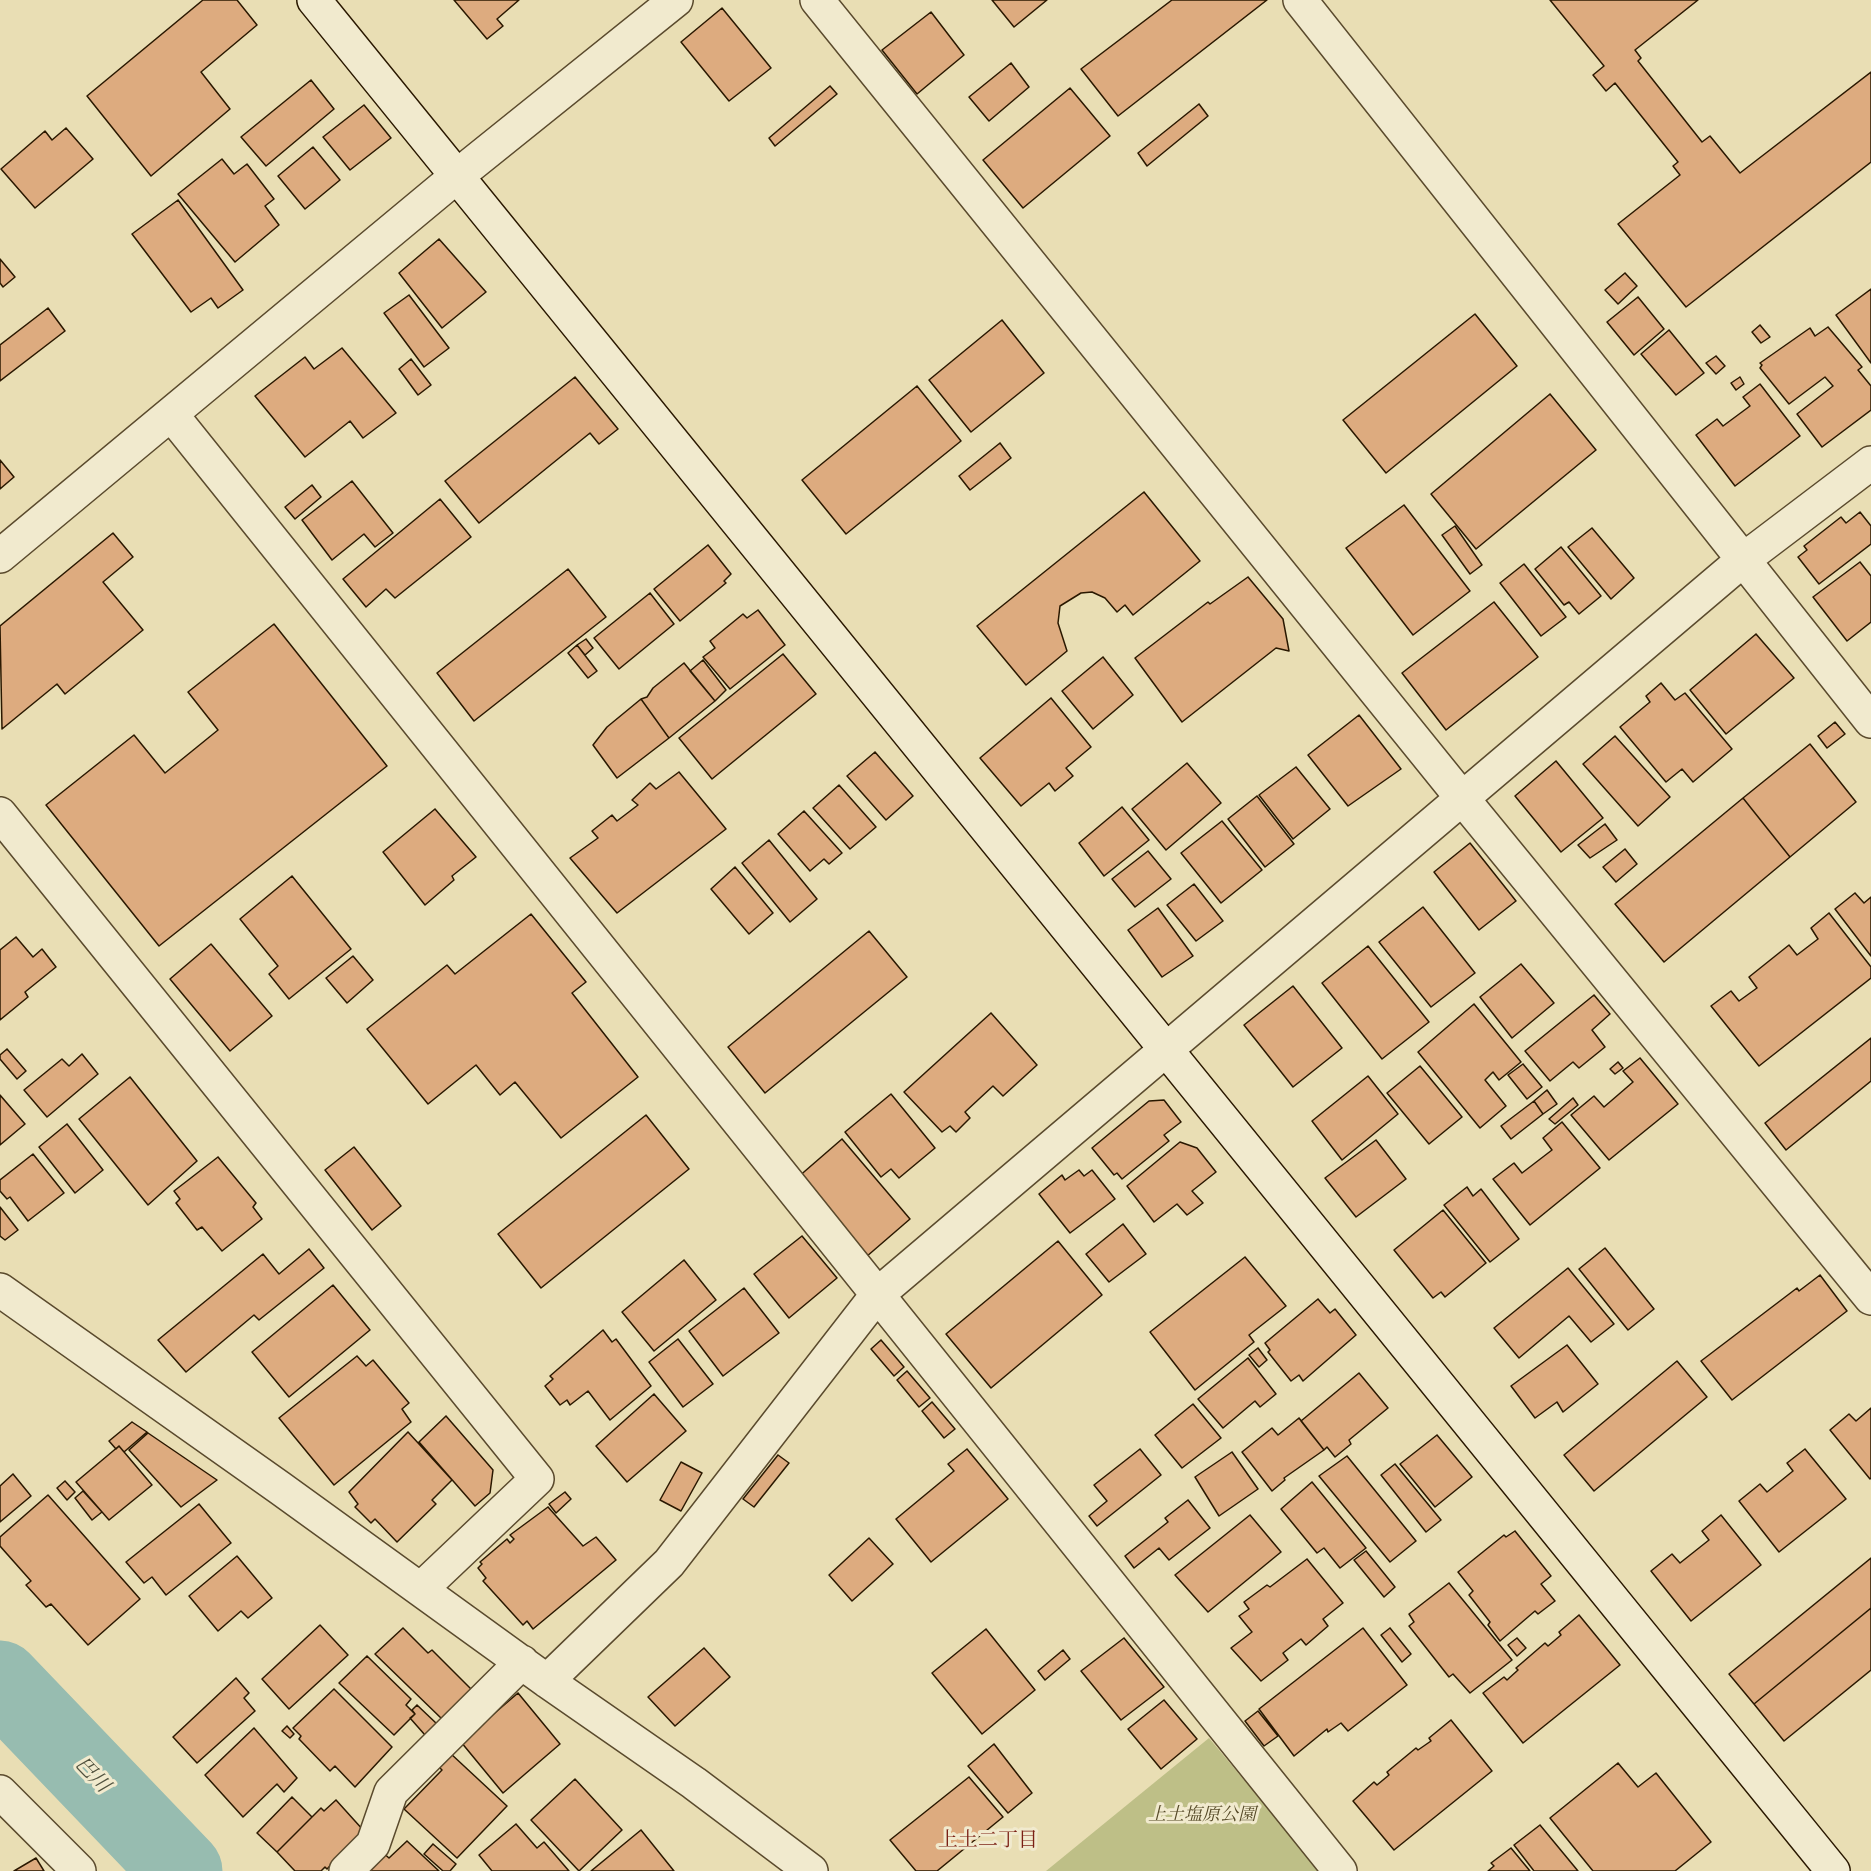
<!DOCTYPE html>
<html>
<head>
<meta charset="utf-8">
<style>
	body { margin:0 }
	canvas { display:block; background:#e9deb4 }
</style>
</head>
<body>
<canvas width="1871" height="1871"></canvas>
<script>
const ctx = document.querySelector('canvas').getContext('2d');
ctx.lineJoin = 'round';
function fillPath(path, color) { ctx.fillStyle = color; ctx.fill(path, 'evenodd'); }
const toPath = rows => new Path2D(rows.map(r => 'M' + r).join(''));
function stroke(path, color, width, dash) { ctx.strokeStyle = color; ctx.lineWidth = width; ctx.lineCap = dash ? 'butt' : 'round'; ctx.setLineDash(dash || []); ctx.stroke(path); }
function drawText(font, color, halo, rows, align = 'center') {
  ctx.font = font + ' "IM FELL English","Noto Serif JP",serif'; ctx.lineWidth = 6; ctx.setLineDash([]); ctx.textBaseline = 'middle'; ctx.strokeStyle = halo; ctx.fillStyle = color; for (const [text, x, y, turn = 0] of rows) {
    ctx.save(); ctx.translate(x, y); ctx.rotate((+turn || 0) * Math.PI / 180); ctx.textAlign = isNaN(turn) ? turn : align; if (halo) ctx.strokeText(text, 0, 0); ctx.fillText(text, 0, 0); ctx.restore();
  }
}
const green = toPath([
	[1209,1738,1320,1871,1046,1871]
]);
const river = toPath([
	[0,1681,182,1871]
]);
const building = toPath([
	[203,0,237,0,257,25,201,72,230,109,151,176,87,96,203,0],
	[454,0,519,0,497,19,503,26,487,39,454,0],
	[992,0,1047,0,1014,27,992,0],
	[1172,0,1267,0,1118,116,1081,69,1172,0],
	[1550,0,1698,0,1635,50,1641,58,1638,61,1702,142,1710,136,1740,173,1871,72,1871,162,1686,307,1618,224,1680,175,1673,166,1678,162,1615,83,1606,91,1593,75,1604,66,1550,0],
	[722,8,771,68,729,101,681,42,722,8],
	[931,12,964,55,917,94,882,50,931,12],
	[1011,63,1029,87,989,121,969,97,1011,63],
	[311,80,334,109,266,166,241,137,311,80],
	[830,86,837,94,775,146,769,138,830,86],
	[1070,88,1110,136,1023,208,983,160,1070,88],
	[1199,104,1208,116,1147,166,1138,153,1199,104],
	[364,105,391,138,350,170,323,137,364,105],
	[66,128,93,159,35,208,1,169,45,131,52,140,66,128],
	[313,147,340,180,305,209,278,176,313,147],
	[222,159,234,174,247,164,274,199,265,206,279,225,235,262,178,194,222,159],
	[178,200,243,290,218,308,211,298,191,312,132,234,178,200],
	[439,239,486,292,442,328,399,273,439,239],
	[0,259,15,277,3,287,0,283,0,259],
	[1625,273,1637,286,1618,304,1605,290,1625,273],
	[1871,289,1871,363,1836,315,1871,289],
	[409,295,449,348,424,367,384,313,409,295],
	[1638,297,1664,329,1634,355,1607,322,1638,297],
	[48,308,65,331,0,381,0,345,48,308],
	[1475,314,1517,366,1386,473,1343,420,1475,314],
	[1002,320,1044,373,971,432,929,380,1002,320],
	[1760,325,1770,337,1761,343,1752,332,1760,325],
	[1828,327,1862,367,1858,370,1871,386,1871,410,1822,447,1797,414,1833,386,1825,377,1789,404,1760,368,1762,365,1760,363,1810,328,1815,336,1828,327],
	[1669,330,1704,373,1676,395,1641,354,1669,330],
	[342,348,396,413,363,438,350,421,305,457,255,396,305,357,314,369,342,348],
	[1716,356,1725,366,1716,374,1706,363,1716,356],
	[411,359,431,385,418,395,399,369,411,359],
	[575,377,618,429,599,444,590,433,479,523,445,481,575,377],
	[1740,377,1744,384,1736,390,1731,383,1740,377],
	[1760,384,1800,436,1735,486,1696,435,1717,419,1723,426,1750,406,1743,397,1760,384],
	[917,386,961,441,846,534,802,480,917,386],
	[1550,394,1596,450,1476,549,1431,494,1550,394],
	[1000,443,1011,458,970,490,959,476,1000,443],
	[0,460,14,477,0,489,0,460],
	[352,481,393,533,375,547,364,534,332,560,302,520,352,481],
	[312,485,321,497,295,519,285,507,312,485],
	[1144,492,1200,561,1133,615,1125,605,1117,612,1105,598,1092,592,1081,593,1060,606,1058,623,1067,651,1026,685,977,626,1144,492],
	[440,499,471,537,395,598,386,589,366,607,343,579,440,499],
	[1404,505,1470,591,1413,635,1346,548,1404,505],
	[1860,512,1871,526,1871,544,1819,584,1798,557,1807,550,1804,546,1841,517,1846,523,1860,512],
	[1455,526,1482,565,1470,574,1442,535,1455,526],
	[1592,528,1634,578,1611,599,1568,547,1592,528],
	[113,533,133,557,103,582,143,630,65,694,57,684,2,729,0,626,113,533],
	[708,545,731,574,724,581,726,583,680,621,654,589,708,545],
	[1561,547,1601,596,1579,614,1569,602,1564,605,1535,569,1561,547],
	[1860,562,1871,576,1871,622,1847,641,1813,597,1860,562],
	[1524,564,1566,617,1541,636,1500,583,1524,564],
	[568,569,606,617,474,721,437,673,568,569],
	[1248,577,1283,619,1289,651,1276,648,1182,722,1135,658,1208,602,1210,604,1248,577],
	[650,593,674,624,619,669,594,638,650,593],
	[1494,602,1538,657,1446,730,1402,673,1494,602],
	[758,610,785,645,730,689,703,657,715,648,710,641,743,614,747,618,758,610],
	[274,624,387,766,159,946,46,805,134,735,165,773,218,730,188,692,274,624],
	[1756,634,1794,678,1726,734,1690,690,1756,634],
	[586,639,593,648,585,655,577,645,586,639],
	[577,645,597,671,588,678,568,653,577,645],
	[783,654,816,694,712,779,679,738,783,654],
	[1103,657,1133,695,1093,729,1062,691,1103,657],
	[703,660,726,690,715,701,690,671,703,660],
	[684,663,715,701,669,738,641,699,647,697,653,688,684,663],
	[1661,683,1675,700,1685,693,1732,749,1693,782,1682,769,1666,782,1620,727,1650,702,1646,696,1661,683],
	[1051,698,1091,747,1066,768,1073,776,1055,791,1049,783,1021,806,980,758,1051,698],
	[641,699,669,738,617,778,593,745,607,727,641,699],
	[1359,715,1401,769,1348,806,1308,755,1359,715],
	[1835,722,1845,734,1827,748,1818,736,1835,722],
	[1615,736,1670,797,1638,826,1583,764,1615,736],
	[1810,744,1856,802,1790,857,1743,798,1810,744],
	[875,752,913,796,886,820,847,776,875,752],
	[1556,761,1603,818,1561,852,1515,796,1556,761],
	[1187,763,1221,803,1166,850,1132,809,1187,763],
	[1296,767,1330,809,1293,839,1259,795,1296,767],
	[679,772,726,829,617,913,570,858,598,838,592,831,612,815,617,821,638,805,632,800,650,783,656,789,679,772],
	[839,785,876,827,850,849,813,808,839,785],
	[1257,796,1294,844,1265,867,1228,819,1257,796],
	[1743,798,1790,857,1664,962,1615,904,1743,798],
	[1122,807,1149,840,1104,876,1079,843,1122,807],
	[435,809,476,857,452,876,454,880,425,905,383,852,435,809],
	[804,811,842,853,829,864,824,859,810,871,778,834,804,811],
	[1222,821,1262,870,1221,903,1181,853,1222,821],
	[1605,824,1617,840,1590,858,1578,845,1605,824],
	[769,840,817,899,790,922,742,863,769,840],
	[1470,843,1516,901,1479,930,1434,872,1470,843],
	[1625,849,1637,864,1616,882,1603,867,1625,849],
	[1148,851,1171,879,1135,907,1112,879,1148,851],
	[735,867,773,913,749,934,711,889,735,867],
	[292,876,351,949,289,999,269,974,278,966,240,919,292,876],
	[1194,884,1223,921,1196,941,1167,905,1194,884],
	[1855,893,1864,903,1871,897,1871,956,1835,909,1855,893],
	[1423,907,1475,973,1431,1007,1379,942,1423,907],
	[1158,908,1193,956,1162,977,1128,930,1158,908],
	[1829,913,1871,967,1871,978,1759,1066,1711,1006,1731,991,1739,1001,1757,988,1749,977,1789,945,1797,955,1818,939,1811,928,1829,913],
	[531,914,586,982,572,993,638,1077,561,1138,515,1082,500,1095,476,1065,428,1104,367,1029,447,965,455,974,531,914],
	[869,931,907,977,765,1093,728,1047,869,931],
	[16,937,33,957,42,949,56,967,25,992,28,997,0,1020,0,950,16,937],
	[211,944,272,1016,230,1051,170,979,211,944],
	[1368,946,1429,1022,1382,1059,1322,983,1368,946],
	[353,956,373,980,347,1003,326,978,353,956],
	[1521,964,1554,1003,1512,1038,1480,997,1521,964],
	[1293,986,1342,1048,1293,1087,1244,1025,1293,986],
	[1594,995,1610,1014,1592,1030,1605,1047,1579,1068,1573,1062,1550,1081,1525,1051,1594,995],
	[1474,1004,1521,1062,1499,1080,1493,1072,1485,1080,1506,1106,1480,1128,1418,1052,1474,1004],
	[991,1013,1037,1065,1003,1096,993,1086,965,1112,970,1118,956,1132,950,1126,942,1132,904,1092,991,1013],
	[1871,1038,1871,1081,1786,1150,1765,1123,1871,1038],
	[7,1049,26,1071,17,1079,0,1059,0,1055,7,1049],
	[82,1054,98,1074,47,1117,24,1090,62,1059,69,1066,82,1054],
	[1640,1058,1678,1104,1609,1160,1571,1115,1594,1096,1604,1107,1633,1082,1623,1071,1640,1058],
	[1618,1062,1623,1068,1615,1074,1610,1069,1618,1062],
	[1523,1064,1542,1087,1527,1099,1508,1075,1523,1064],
	[1420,1066,1462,1117,1429,1144,1387,1093,1420,1066],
	[1368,1076,1398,1114,1342,1160,1312,1121,1368,1076],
	[130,1077,197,1161,148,1205,79,1119,130,1077],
	[1547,1090,1557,1104,1543,1114,1534,1101,1547,1090],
	[891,1094,935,1148,899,1178,891,1169,881,1177,845,1132,891,1094],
	[0,1095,25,1124,0,1145,0,1095],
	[1573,1098,1578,1105,1555,1124,1549,1119,1573,1098],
	[1164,1100,1181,1122,1164,1135,1169,1141,1122,1179,1117,1173,1114,1175,1092,1148,1149,1101,1164,1100],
	[1534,1101,1543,1114,1511,1139,1501,1126,1534,1101],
	[646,1115,689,1169,541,1288,498,1234,646,1115],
	[1562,1122,1600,1168,1530,1225,1493,1179,1514,1163,1522,1173,1552,1150,1543,1138,1562,1122],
	[67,1124,103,1170,75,1193,39,1147,67,1124],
	[842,1139,910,1219,866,1257,797,1178,842,1139],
	[1376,1140,1406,1179,1356,1217,1325,1178,1376,1140],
	[1180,1142,1197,1148,1216,1172,1192,1191,1203,1203,1187,1215,1177,1204,1154,1222,1127,1186,1180,1142],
	[354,1147,401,1206,372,1230,325,1170,354,1147],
	[33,1154,64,1193,28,1221,10,1197,7,1199,0,1191,0,1180,33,1154],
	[218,1157,256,1203,253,1207,262,1219,222,1251,202,1227,197,1230,176,1203,180,1199,174,1191,218,1157],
	[1079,1170,1084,1176,1092,1170,1115,1199,1070,1233,1039,1194,1062,1175,1065,1180,1079,1170],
	[1467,1187,1473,1196,1481,1189,1519,1239,1490,1262,1444,1205,1467,1187],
	[0,1207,18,1230,5,1240,0,1236,0,1207],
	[1443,1210,1486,1263,1445,1297,1441,1292,1433,1298,1394,1250,1443,1210],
	[1123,1224,1146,1254,1109,1282,1086,1254,1123,1224],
	[802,1236,837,1278,789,1318,754,1274,802,1236],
	[1058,1241,1102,1295,991,1388,946,1334,1058,1241],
	[1605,1248,1654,1309,1628,1330,1579,1269,1605,1248],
	[309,1249,324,1268,259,1320,254,1315,186,1372,158,1340,263,1254,279,1274,309,1249],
	[1245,1257,1286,1306,1249,1335,1254,1342,1195,1390,1150,1332,1245,1257],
	[684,1260,716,1300,654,1351,622,1312,684,1260],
	[1568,1268,1614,1324,1591,1342,1569,1316,1519,1358,1494,1328,1568,1268],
	[1820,1275,1847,1311,1732,1400,1701,1361,1797,1288,1799,1291,1820,1275],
	[333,1285,370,1330,289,1397,252,1352,333,1285],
	[744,1288,779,1333,723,1376,689,1331,744,1288],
	[1318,1299,1330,1313,1335,1309,1356,1335,1303,1381,1299,1375,1291,1381,1268,1352,1270,1350,1265,1343,1318,1299],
	[603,1330,612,1342,616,1339,651,1386,610,1420,588,1391,570,1405,567,1400,560,1405,545,1386,553,1379,550,1376,603,1330],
	[678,1339,713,1384,683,1407,649,1362,678,1339],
	[881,1340,904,1367,894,1376,871,1349,881,1340],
	[1567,1345,1598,1384,1563,1412,1557,1402,1535,1418,1511,1386,1567,1345],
	[1258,1348,1267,1360,1259,1367,1249,1355,1258,1348],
	[357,1356,366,1366,373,1360,409,1403,402,1409,411,1422,334,1485,279,1418,357,1356],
	[1248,1358,1276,1394,1260,1407,1255,1401,1223,1428,1198,1399,1248,1358],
	[1677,1361,1707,1397,1594,1491,1564,1455,1677,1361],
	[907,1371,930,1398,919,1407,897,1380,907,1371],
	[1359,1373,1388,1408,1349,1440,1351,1444,1335,1457,1327,1447,1324,1450,1301,1421,1359,1373],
	[654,1394,686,1431,627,1482,596,1446,654,1394],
	[932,1402,955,1429,944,1438,922,1411,932,1402],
	[1193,1404,1221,1438,1182,1468,1155,1435,1193,1404],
	[1871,1408,1871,1478,1870,1479,1830,1430,1849,1414,1856,1421,1871,1408],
	[446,1416,493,1470,490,1493,475,1506,419,1442,446,1416],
	[1299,1418,1324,1450,1284,1478,1285,1480,1272,1491,1242,1452,1272,1428,1278,1435,1299,1418],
	[132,1422,147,1432,124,1452,119,1446,116,1449,109,1441,132,1422],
	[408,1432,452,1480,432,1500,436,1504,397,1542,375,1519,371,1523,355,1507,358,1504,349,1492,408,1432],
	[148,1433,217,1480,181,1507,129,1450,148,1433],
	[1437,1435,1472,1477,1435,1507,1400,1464,1437,1435],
	[119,1446,152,1485,109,1520,76,1482,119,1446],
	[967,1449,1008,1499,931,1562,896,1519,954,1471,948,1464,967,1449],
	[1140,1449,1161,1475,1097,1526,1089,1516,1107,1501,1094,1485,1140,1449],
	[1805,1449,1846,1499,1779,1552,1739,1501,1760,1484,1767,1492,1793,1471,1787,1463,1805,1449],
	[1232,1452,1258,1489,1219,1516,1195,1477,1232,1452],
	[778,1455,789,1463,754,1507,743,1499,778,1455],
	[1347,1456,1416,1541,1390,1562,1319,1476,1347,1456],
	[681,1462,702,1473,681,1511,660,1500,681,1462],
	[1395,1464,1441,1520,1426,1532,1381,1475,1395,1464],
	[13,1474,31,1496,0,1522,0,1486,13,1474],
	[65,1481,75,1492,67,1500,57,1488,65,1481],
	[1312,1482,1366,1548,1340,1568,1324,1548,1317,1553,1281,1509,1312,1482],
	[83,1491,102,1512,92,1520,75,1498,83,1491],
	[565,1492,571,1499,556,1513,549,1504,565,1492],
	[48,1495,140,1599,88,1645,51,1604,46,1607,26,1585,31,1581,0,1546,0,1537,48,1495],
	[1188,1500,1210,1528,1169,1560,1159,1548,1134,1568,1125,1556,1168,1522,1165,1518,1188,1500],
	[199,1504,231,1543,166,1595,152,1577,144,1583,126,1562,199,1504],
	[548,1507,583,1546,596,1537,616,1560,533,1629,527,1621,523,1625,483,1581,486,1578,478,1568,482,1564,480,1562,507,1539,510,1543,514,1539,510,1535,548,1507],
	[1250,1515,1281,1552,1208,1612,1175,1575,1250,1515],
	[1721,1515,1761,1565,1691,1621,1651,1571,1672,1554,1680,1563,1709,1540,1702,1531,1721,1515],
	[1515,1531,1551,1576,1541,1584,1555,1601,1538,1614,1535,1611,1500,1641,1488,1625,1490,1622,1469,1595,1473,1591,1458,1572,1504,1535,1506,1537,1515,1531],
	[869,1538,893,1564,852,1601,829,1575,869,1538],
	[1366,1551,1395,1587,1384,1597,1354,1560,1366,1551],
	[237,1556,272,1598,248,1618,241,1611,218,1631,189,1596,237,1556],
	[1871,1558,1871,1608,1754,1704,1729,1674,1871,1558],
	[1307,1559,1343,1603,1323,1619,1328,1626,1306,1645,1301,1639,1283,1653,1288,1660,1261,1681,1231,1648,1252,1632,1239,1616,1249,1609,1244,1602,1267,1585,1270,1587,1307,1559],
	[1449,1583,1512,1660,1470,1693,1453,1674,1449,1677,1409,1626,1414,1622,1409,1614,1449,1583],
	[1871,1608,1871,1670,1784,1741,1754,1704,1871,1608],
	[1579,1615,1620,1665,1523,1743,1483,1693,1504,1677,1507,1680,1518,1670,1516,1668,1545,1643,1548,1646,1561,1635,1559,1632,1579,1615],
	[320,1625,348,1655,289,1709,262,1679,320,1625],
	[403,1628,428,1653,432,1650,472,1690,443,1720,375,1654,403,1628],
	[1363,1628,1407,1685,1348,1731,1341,1723,1328,1732,1327,1729,1294,1756,1259,1709,1363,1628],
	[1390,1628,1411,1654,1402,1662,1381,1635,1390,1628],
	[986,1629,1035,1690,982,1734,932,1673,986,1629],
	[1124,1638,1164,1687,1121,1720,1081,1671,1124,1638],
	[1517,1638,1526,1648,1517,1656,1508,1645,1517,1638],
	[704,1648,730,1677,675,1726,648,1697,704,1648],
	[1063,1650,1070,1659,1045,1680,1038,1671,1063,1650],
	[367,1656,411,1699,406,1705,415,1714,394,1735,339,1683,367,1656],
	[236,1678,249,1693,244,1698,255,1711,197,1763,173,1737,236,1678],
	[334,1689,392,1747,355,1787,335,1766,330,1771,299,1739,301,1736,293,1728,334,1689],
	[518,1693,560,1744,503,1793,461,1742,518,1693],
	[1164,1700,1197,1739,1161,1769,1128,1729,1164,1700],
	[417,1705,437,1724,425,1735,410,1718,415,1714,412,1710,417,1705],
	[1258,1711,1278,1736,1264,1746,1245,1721,1258,1711],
	[1451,1720,1492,1771,1394,1850,1353,1801,1374,1782,1377,1785,1389,1775,1387,1772,1416,1748,1418,1750,1431,1741,1429,1738,1451,1720],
	[287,1726,294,1734,290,1738,282,1731,287,1726],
	[254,1728,297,1778,284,1792,277,1784,243,1817,205,1775,254,1728],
	[994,1744,1032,1793,1008,1813,968,1766,994,1744],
	[450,1753,507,1806,457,1858,404,1809,442,1770,438,1766,450,1753],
	[1618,1763,1638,1787,1656,1773,1711,1842,1675,1871,1593,1871,1550,1818,1618,1763],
	[969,1777,1003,1817,937,1871,916,1871,890,1840,969,1777],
	[575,1779,622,1830,579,1871,531,1820,575,1779],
	[292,1797,312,1817,277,1852,257,1833,292,1797],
	[336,1800,364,1831,327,1869,325,1867,321,1871,295,1871,277,1852,321,1808,324,1811,336,1800],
	[516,1824,537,1848,544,1842,569,1871,492,1871,479,1855,516,1824],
	[1540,1825,1578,1871,1534,1871,1514,1845,1540,1825],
	[641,1830,674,1871,591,1871,641,1830],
	[407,1841,439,1871,363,1871,381,1851,389,1858,407,1841],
	[433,1844,456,1864,450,1871,443,1871,424,1854,433,1844],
	[1511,1848,1530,1871,1488,1871,1494,1866,1491,1863,1511,1848],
	[36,1858,44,1871,14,1871,36,1858]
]);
const street = toPath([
	[817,0,1462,798,1871,1298],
	[1300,0,1871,721],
	[171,414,1340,1871],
	[0,556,457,176,676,0],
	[0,814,537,1479,421,1589],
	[0,1290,280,1488,547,1681,694,1783,811,1871],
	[547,1681,669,1563,877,1295,1743,560,1871,463],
	[0,1792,79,1871],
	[346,1871,373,1844,391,1792,522,1662]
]);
const secondary = toPath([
	[314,0,1833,1871]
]);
const parkNames = [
	["上土塩原公園",1202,1816]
];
const waterNames = [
	["巴川",91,1776,46]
];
const neighbourhoodNames = [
	["上土二丁目",988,1842]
];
fillPath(green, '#bebf87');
stroke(river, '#97bcb0', 81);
fillPath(building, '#ddab7f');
stroke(building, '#2a1800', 1.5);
stroke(street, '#5a4a2d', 36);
stroke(secondary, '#2a1800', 36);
stroke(street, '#f1eace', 33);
stroke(secondary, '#f1eace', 33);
drawText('italic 18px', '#564a28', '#f1eace', parkNames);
drawText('italic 20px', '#50513e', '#f1eace', waterNames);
drawText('20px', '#7a1f14', '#f1eace', neighbourhoodNames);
</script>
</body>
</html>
